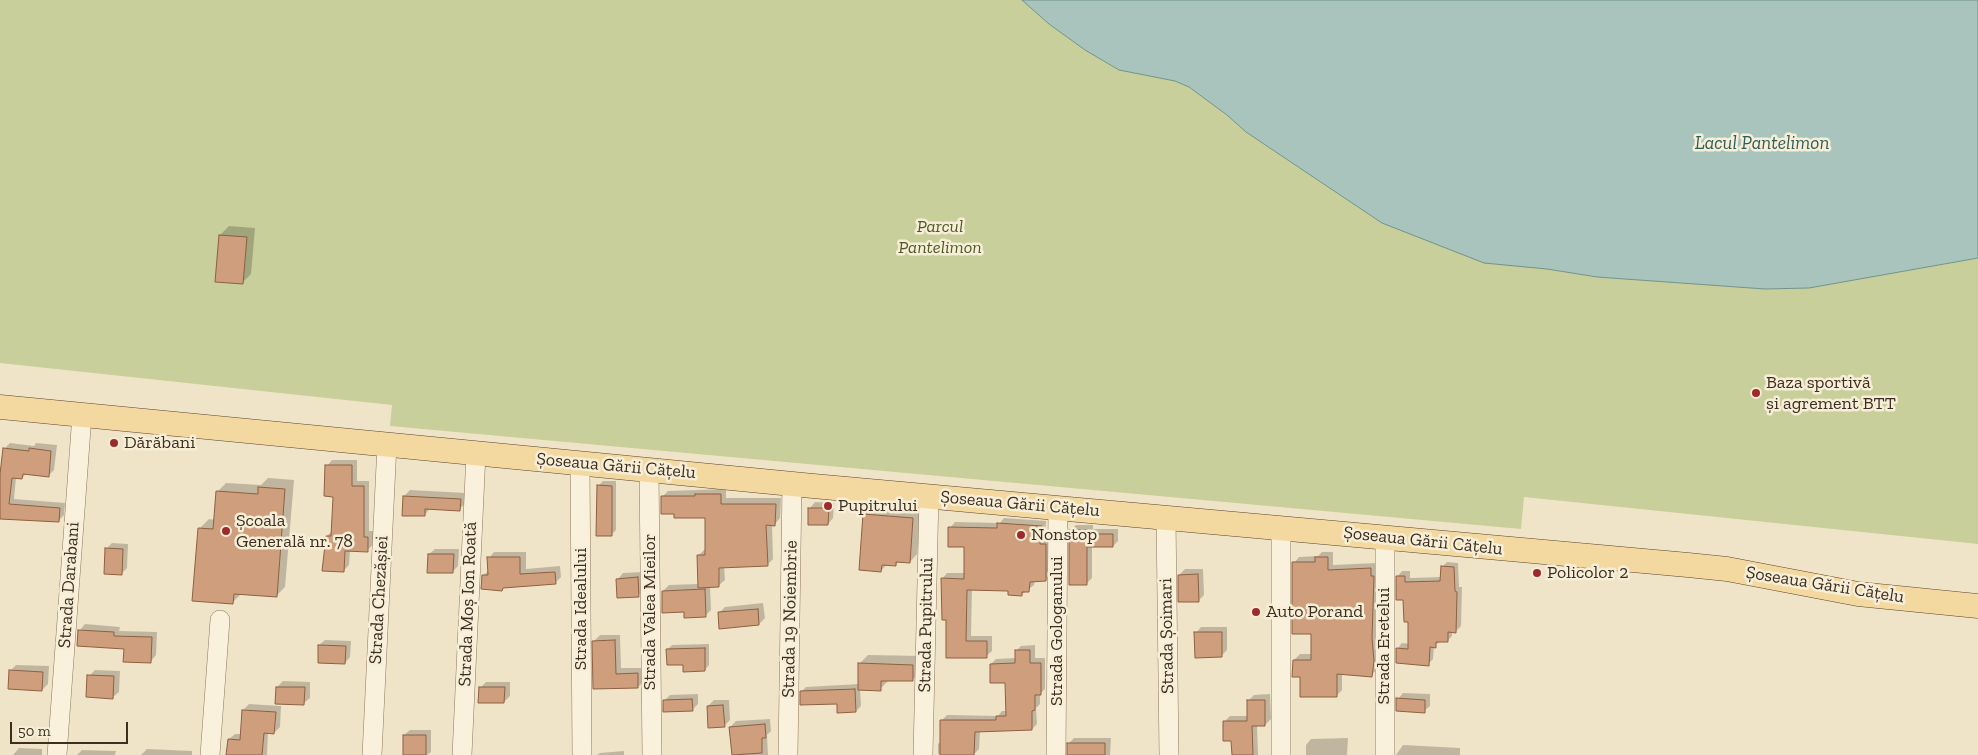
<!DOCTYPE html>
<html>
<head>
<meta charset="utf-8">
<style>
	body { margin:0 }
	#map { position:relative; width:1978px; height:755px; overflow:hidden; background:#f0e4c8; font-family:"Zilla Slab",serif }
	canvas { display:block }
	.scale { position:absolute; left:10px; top:722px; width:118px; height:22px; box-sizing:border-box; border:2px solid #3d2e20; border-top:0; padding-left:6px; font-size:15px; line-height:18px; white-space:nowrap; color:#3d2e20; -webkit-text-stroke:4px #f7eed8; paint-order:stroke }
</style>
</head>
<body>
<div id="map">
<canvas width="1978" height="755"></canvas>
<div class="scale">50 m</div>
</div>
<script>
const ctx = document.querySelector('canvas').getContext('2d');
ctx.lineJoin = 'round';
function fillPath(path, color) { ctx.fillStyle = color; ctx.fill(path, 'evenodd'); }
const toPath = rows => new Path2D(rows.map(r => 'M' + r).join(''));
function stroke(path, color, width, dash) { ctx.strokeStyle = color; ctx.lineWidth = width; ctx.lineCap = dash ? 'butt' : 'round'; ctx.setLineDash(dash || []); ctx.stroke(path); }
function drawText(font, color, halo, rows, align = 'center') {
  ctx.font = font + ' "Zilla Slab",serif'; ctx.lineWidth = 5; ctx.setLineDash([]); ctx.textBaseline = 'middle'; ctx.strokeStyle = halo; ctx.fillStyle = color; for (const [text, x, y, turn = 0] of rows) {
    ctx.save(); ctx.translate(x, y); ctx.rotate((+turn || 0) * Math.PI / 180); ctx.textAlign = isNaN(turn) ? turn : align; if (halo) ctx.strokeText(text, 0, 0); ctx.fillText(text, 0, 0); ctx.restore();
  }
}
const green = toPath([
	[0,0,1023,0,1049,24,1085,50,1119,70,1175,81,1189,87,1227,115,1246,132,1382,223,1547,269,1597,277,1765,289,1809,288,1978,258,1978,544,1524,497,1521,529,390,426,392,405,0,363]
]);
const water = toPath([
	[1022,0,1978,0,1978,258,1809,288,1765,289,1597,277,1547,269,1484,263,1382,223,1246,132,1227,115,1189,87,1175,81,1119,70,1085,50,1049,24,1022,0]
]);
const shadow = toPath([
	[229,226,255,228,251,274,242,283,220,235],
	[10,443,34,446,36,443,57,445,54,470,48,476,26,474,22,478,16,477,14,499,65,503,64,515,58,521,0,518,0,475,4,449],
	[332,460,357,460,357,481,369,481,369,531,374,531,373,545,367,550,350,550,349,565,343,571,327,536,332,531,334,495,327,466],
	[268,478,294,480,285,587,276,596,241,594,232,603,200,528,209,519,215,520,217,492,226,483,261,485],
	[603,481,616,481,616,530,611,535,598,486],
	[726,489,726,498,781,498,780,518,775,524,772,524,773,559,767,565,724,566,725,580,719,585,710,586,711,610,705,616,685,611,663,591,669,585,699,584,698,556,704,550,706,550,706,517,675,512,662,497,668,491],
	[410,490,466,493,465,504,459,509,430,508,425,515,404,496],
	[815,502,834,503,833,518,828,524,810,508],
	[872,507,921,510,917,554,910,562,899,561,896,565,887,564,881,571,864,515],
	[1004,518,1046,521,1045,539,1052,539,1051,574,1046,580,1035,580,1034,585,1021,595,1009,589,972,588,971,636,992,636,992,651,986,656,947,657,947,619,942,579,947,573,965,573,965,546,950,528,955,522,1000,523],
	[1076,525,1093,525,1093,529,1118,529,1118,541,1113,546,1092,546,1092,578,1087,583,1070,530],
	[112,543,128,544,127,568,121,574,106,549],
	[435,549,459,549,458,566,452,572,429,554],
	[494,552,526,552,526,569,560,566,561,577,555,583,504,587,502,589,483,576,489,570,489,558],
	[1322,552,1333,552,1333,565,1376,563,1377,670,1371,675,1342,673,1342,690,1336,696,1301,676,1294,660,1300,654,1312,654,1312,633,1294,563,1299,557,1318,556],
	[1447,562,1458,563,1459,587,1462,587,1461,626,1456,631,1452,631,1452,636,1447,641,1441,641,1434,646,1433,659,1428,664,1398,648,1402,643,1410,644,1410,621,1398,576,1402,571,1410,571,1410,578,1442,577,1442,567],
	[1185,569,1203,569,1204,595,1198,601,1179,575],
	[643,572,644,590,638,595,618,579,623,573],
	[763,603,765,618,759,624,719,613,725,607],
	[85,624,120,627,119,631,157,632,156,655,151,661,125,647,80,630],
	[1201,627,1227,627,1227,650,1221,656,1196,633],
	[600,635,620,635,621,668,643,668,644,681,638,687,594,688,594,641],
	[325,640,351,641,350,657,345,663,319,645],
	[709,644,709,665,705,670,685,664,668,649,672,645],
	[1035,645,1035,658,1045,658,1045,689,1040,694,1040,704,1036,708,1037,724,1032,729,980,731,979,749,974,754,938,754,938,744,941,741,941,721,947,715,998,716,1002,711,1007,711,1006,682,991,664,996,659,1016,658,1016,651,1021,646],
	[868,655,922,656,921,671,912,680,889,680,880,689,860,689,861,706,856,711,838,702,801,692,806,687,859,684,859,664],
	[16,665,49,666,48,684,42,690,10,671],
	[95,670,120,671,119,692,113,697,89,676],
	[283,681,310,682,310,698,304,703,277,687],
	[486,682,510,682,510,696,504,702,480,688],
	[1403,693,1430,694,1430,706,1424,711,1398,699],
	[698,694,698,704,692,710,664,701,670,695],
	[1270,694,1271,719,1265,725,1257,725,1258,755,1263,755,1233,755,1232,739,1224,722,1230,716,1248,716,1248,701,1254,695],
	[714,700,729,700,730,720,724,726,708,706],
	[249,704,281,706,280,727,274,733,268,732,267,755,228,755,229,739,235,734,242,734,243,710],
	[770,719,771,731,767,735,768,755,732,755,730,727,736,721],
	[410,730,431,730,431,752,427,755,404,755,404,735],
	[1074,738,1111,738,1110,755,1069,755,1069,743],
	[1348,738,1347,755,1306,755,1306,745,1311,739],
	[1403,745,1460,748,1460,755,1396,755],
	[19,748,42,749,42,755,13,755],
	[147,749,192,751,192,755,141,755],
	[82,750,116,751,115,755,77,755],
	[624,751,624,755,597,755,600,753]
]);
const building = toPath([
	[219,235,247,237,243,284,215,282,219,235],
	[3,448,29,451,29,448,51,451,49,477,23,474,22,479,12,478,9,504,60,508,59,522,0,519,0,474,3,448],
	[325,465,352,465,352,486,364,486,364,537,368,537,368,552,345,551,344,572,322,571,326,536,331,536,333,497,324,496,325,465],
	[597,485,612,486,612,536,596,536,597,485],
	[258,487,285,489,277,597,234,594,233,604,192,601,198,528,213,529,216,491,258,494,258,487],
	[695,494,721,494,721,504,776,504,775,526,766,525,768,566,719,568,719,587,698,588,697,555,705,555,705,518,674,518,674,514,661,514,661,496,695,496,695,494],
	[403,496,461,499,460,511,425,509,425,516,402,516,403,496],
	[808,508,829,508,828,525,808,525,808,508],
	[863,514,913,518,910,563,896,562,896,566,882,565,881,572,859,570,863,514],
	[997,523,1042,526,1040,544,1046,544,1046,581,1030,582,1029,592,1022,592,1022,596,1008,595,1008,591,967,590,966,641,987,641,987,658,946,658,946,620,942,620,941,578,964,579,964,547,948,547,948,527,997,528,997,523],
	[1069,530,1088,530,1088,534,1113,534,1113,547,1087,547,1087,585,1069,585,1069,530],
	[105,548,123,549,122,575,104,574,105,548],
	[428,554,454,554,453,573,427,573,428,554],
	[487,557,520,557,520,574,555,572,556,584,503,588,502,591,481,589,482,575,488,575,487,557],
	[1315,557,1328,557,1328,570,1371,568,1371,576,1374,576,1372,638,1374,661,1372,677,1337,674,1337,697,1300,697,1300,677,1292,677,1293,660,1311,660,1311,634,1292,634,1292,562,1315,562,1315,557],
	[1441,566,1454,567,1455,591,1457,592,1456,633,1448,632,1448,642,1436,642,1436,648,1430,647,1429,666,1396,663,1396,648,1408,649,1408,622,1404,622,1403,600,1396,600,1396,576,1405,576,1405,582,1440,581,1441,566],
	[1198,574,1199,602,1178,602,1178,575,1198,574],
	[638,577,639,597,617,598,616,579,638,577],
	[705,589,706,617,684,618,684,612,662,613,662,591,705,589],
	[758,609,759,625,719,629,718,612,758,609],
	[78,630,114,632,114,636,152,637,151,663,123,662,124,649,77,646,78,630],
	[1194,632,1222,632,1222,657,1195,658,1194,632],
	[615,640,616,674,638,673,638,688,593,689,592,641,615,640],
	[318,645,346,646,345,664,318,663,318,645],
	[705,648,705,671,683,672,683,665,667,665,666,649,705,648],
	[1015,650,1030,650,1030,663,1041,663,1041,695,1035,695,1035,710,1032,711,1032,730,975,732,974,755,940,755,940,720,996,720,996,716,1006,716,1005,683,990,683,990,664,1015,663,1015,650],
	[858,663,913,665,913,681,881,681,881,691,858,690,858,663],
	[9,670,43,672,42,691,8,689,9,670],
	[87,675,114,676,113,699,86,697,87,675],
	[276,687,305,687,304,705,275,704,276,687],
	[479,687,505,687,504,703,478,703,479,687],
	[855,689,856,712,837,713,837,704,800,705,800,691,855,689],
	[1396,698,1425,700,1425,713,1396,711,1396,698],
	[692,699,693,711,663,712,663,700,692,699],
	[1247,700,1265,700,1265,726,1252,726,1253,755,1232,755,1231,741,1223,741,1223,721,1247,721,1247,700],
	[723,705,725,727,708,728,707,706,723,705],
	[242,710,276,712,274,734,264,733,262,755,226,755,228,739,240,740,242,710],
	[765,724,766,738,762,738,762,753,732,755,729,727,765,724],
	[403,735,426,735,426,755,403,755,403,735],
	[1067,743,1105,743,1105,755,1067,755,1067,743]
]);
const minor = toPath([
	[580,463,582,755],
	[649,470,652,755],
	[1166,517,1169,755],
	[1281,527,1281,755],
	[57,755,82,415],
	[210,755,220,620],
	[372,755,387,444],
	[462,755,476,453],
	[788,755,792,483],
	[923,755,929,495],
	[1056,755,1058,508],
	[1385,755,1385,537]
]);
const major = toPath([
	[0,407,813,486,1688,565,1727,569,1858,594,1978,606]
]);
const markers = [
	[1756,393,5,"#9e2a2b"],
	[114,443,5,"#9e2a2b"],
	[828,506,5,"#9e2a2b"],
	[226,531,5,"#9e2a2b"],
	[1021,535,5,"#9e2a2b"],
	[1537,573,5,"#9e2a2b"],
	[1256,612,5,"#9e2a2b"]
];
const parkNames = [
	["Parcul",940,227],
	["Pantelimon",940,248]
];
const poiNames = [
	["Baza sportivă",1766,383],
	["și agrement BTT",1766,404],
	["Dărăbani",124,443],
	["Pupitrului",838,506],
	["Școala",236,521],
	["Generală nr. 78",236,542],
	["Nonstop",1031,535],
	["Policolor 2",1547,573],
	["Auto Porand",1266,612]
];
const streetNames = [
	["Șoseaua Gării Cățelu",616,466,5],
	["Șoseaua Gării Cățelu",1020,504,5],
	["Șoseaua Gării Cățelu",1423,541,6],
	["Strada Darabani",69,585,-86],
	["Șoseaua Gării Cățelu",1825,585,9],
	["Strada Chezășiei",379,600,-87],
	["Strada Moș Ion Roată",468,604,-88],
	["Strada Idealului",581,609,-90],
	["Strada Valea Mieilor",650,612,-90],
	["Strada 19 Noiembrie",790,619,-89],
	["Strada Pupitrului",926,625,-89],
	["Strada Gologanului",1057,631,-90],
	["Strada Șoimari",1167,636,-91],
	["Strada Eretelui",1384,646,-90]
];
const waterNames = [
	["Lacul Pantelimon",1762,144]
];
fillPath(green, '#c9cf9b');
fillPath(water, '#a9c4bc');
stroke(water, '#6f938a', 1);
fillPath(shadow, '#0003');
fillPath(building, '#cf9f7d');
stroke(building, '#8d5f41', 1);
stroke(minor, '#8d765c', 20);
stroke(major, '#5b4430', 25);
stroke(minor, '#faf1dc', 19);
stroke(major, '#f3d9a0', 24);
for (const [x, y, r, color] of markers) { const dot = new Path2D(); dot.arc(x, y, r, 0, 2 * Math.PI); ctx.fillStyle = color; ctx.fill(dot); stroke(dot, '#f7eed8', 2); }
drawText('italic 18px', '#4d5a26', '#f7eed8', parkNames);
drawText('18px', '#3d2e20', '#f7eed8', poiNames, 'left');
drawText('18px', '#3d2e20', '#f7eed8', streetNames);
drawText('italic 19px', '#2f5d5a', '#f7eed8', waterNames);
</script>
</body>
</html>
